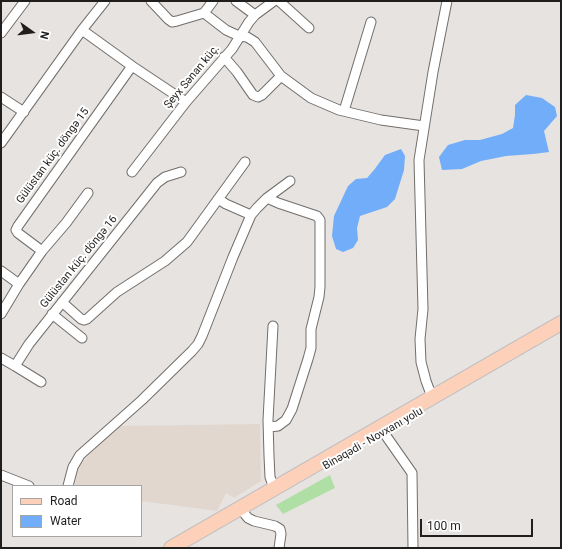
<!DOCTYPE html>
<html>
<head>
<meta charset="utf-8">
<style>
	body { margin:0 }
	#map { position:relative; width:562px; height:549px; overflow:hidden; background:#e7e3e1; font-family:Roboto,sans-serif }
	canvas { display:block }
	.frame { position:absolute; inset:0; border:2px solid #211f1e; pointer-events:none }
	.legend { position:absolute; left:12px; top:485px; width:130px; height:52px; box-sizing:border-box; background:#fff; border:1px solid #a6a5a5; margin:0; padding:5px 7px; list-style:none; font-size:12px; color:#211f1e }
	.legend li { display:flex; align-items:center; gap:8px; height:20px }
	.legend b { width:20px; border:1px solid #a6a5a5 }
	.north { position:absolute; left:12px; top:12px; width:40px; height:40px; -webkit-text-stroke:3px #fff; paint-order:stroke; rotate:104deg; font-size:11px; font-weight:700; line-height:16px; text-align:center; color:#211f1e }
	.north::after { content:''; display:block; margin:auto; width:14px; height:18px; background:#211f1e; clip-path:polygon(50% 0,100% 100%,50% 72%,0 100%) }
	.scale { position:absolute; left:420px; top:519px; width:113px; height:18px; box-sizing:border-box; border:2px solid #211f1e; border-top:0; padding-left:5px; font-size:12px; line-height:14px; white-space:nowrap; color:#211f1e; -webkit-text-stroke:3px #fff; paint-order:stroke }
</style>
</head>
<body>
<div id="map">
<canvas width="562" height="549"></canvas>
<div class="frame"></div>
<ul class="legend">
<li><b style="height:5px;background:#fdd0b9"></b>Road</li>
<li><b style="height:11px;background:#71adf8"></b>Water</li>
</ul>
<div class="north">N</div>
<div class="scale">100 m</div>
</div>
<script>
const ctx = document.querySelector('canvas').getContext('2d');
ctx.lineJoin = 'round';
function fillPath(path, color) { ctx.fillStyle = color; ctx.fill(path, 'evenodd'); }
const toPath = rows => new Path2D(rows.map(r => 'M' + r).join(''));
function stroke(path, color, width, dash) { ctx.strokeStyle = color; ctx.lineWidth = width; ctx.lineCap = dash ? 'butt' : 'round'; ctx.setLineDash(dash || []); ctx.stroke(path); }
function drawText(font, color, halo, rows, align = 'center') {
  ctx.font = font + ' Roboto,sans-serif'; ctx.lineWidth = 4; ctx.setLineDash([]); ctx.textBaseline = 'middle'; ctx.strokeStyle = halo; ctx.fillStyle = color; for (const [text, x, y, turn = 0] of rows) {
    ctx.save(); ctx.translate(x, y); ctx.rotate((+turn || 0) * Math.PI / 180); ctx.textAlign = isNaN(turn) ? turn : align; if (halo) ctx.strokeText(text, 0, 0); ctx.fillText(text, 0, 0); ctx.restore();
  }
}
const built = toPath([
	[260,424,261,481,234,498,226,493,217,511,141,501,141,486,75,486,77,467,119,426]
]);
const green = toPath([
	[330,475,335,488,283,514,276,505]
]);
const water = toPath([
	[526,95,542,98,555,107,557,116,544,131,549,152,533,154,506,156,481,161,462,169,442,170,439,157,448,145,465,140,480,140,502,134,513,128,515,115,515,105],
	[401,149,405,156,404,170,395,199,387,207,360,216,357,228,358,240,353,248,343,252,336,249,332,236,334,216,348,186,356,179,367,178,374,170,385,155]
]);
const minor = toPath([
	[151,1,168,19,172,22,177,21,204,13,226,30,239,36,247,37,255,42,281,76,311,98,339,110,381,120,424,126],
	[236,1,255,15],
	[279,1,309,28],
	[204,13,213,1],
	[82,30,132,66,186,102],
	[1,33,25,1],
	[224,57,237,72,253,95,258,97,262,95,281,76],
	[1,97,24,112],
	[344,111,371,22],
	[1,143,82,30,105,1],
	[132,172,186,102,232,49,249,22,255,15,274,1],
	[267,198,278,203,317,216,320,220,320,287,319,297,311,329,311,348,308,359,292,409,286,420,278,426,269,427],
	[218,199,226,204,251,215],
	[42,251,66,223,88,193],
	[1,271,19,284],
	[62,302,81,319,84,320,87,319,117,292,165,261,187,242,245,162],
	[1,314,19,284,42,251,18,233,16,230,18,226,132,66],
	[52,314,82,338],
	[273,326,268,420,269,456,270,477,274,488],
	[1,358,15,366,29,344,157,183,165,177,181,172],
	[15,366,41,382],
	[432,397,426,381,421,362,420,339,423,309,419,160,433,72,447,1],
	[384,433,412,473,413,548],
	[1,475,29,486],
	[68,486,73,467,80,455,142,400,192,351,198,344,202,336,233,257,251,215,257,208,267,198,290,181],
	[244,513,248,518,254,521,275,526,280,529,281,534,279,548]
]);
const primary = toPath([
	[171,548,561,323]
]);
const streetNames = [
	["Şeyx Sənan küç.",192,77,-50],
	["Gülüstan küç. döngə 15",53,156,-54],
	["Gülüstan küç. döngə 16",79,262,-51],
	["Binəqədi - Novxanı yolu",373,439,-30]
];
fillPath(built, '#e1d7cf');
fillPath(green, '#b0dfa6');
fillPath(water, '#71adf8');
stroke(minor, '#716e6b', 11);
stroke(primary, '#c1c0c0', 16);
stroke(minor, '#fff', 9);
stroke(primary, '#fdd0b9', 14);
drawText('11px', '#211f1e', '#fff', streetNames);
</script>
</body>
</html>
